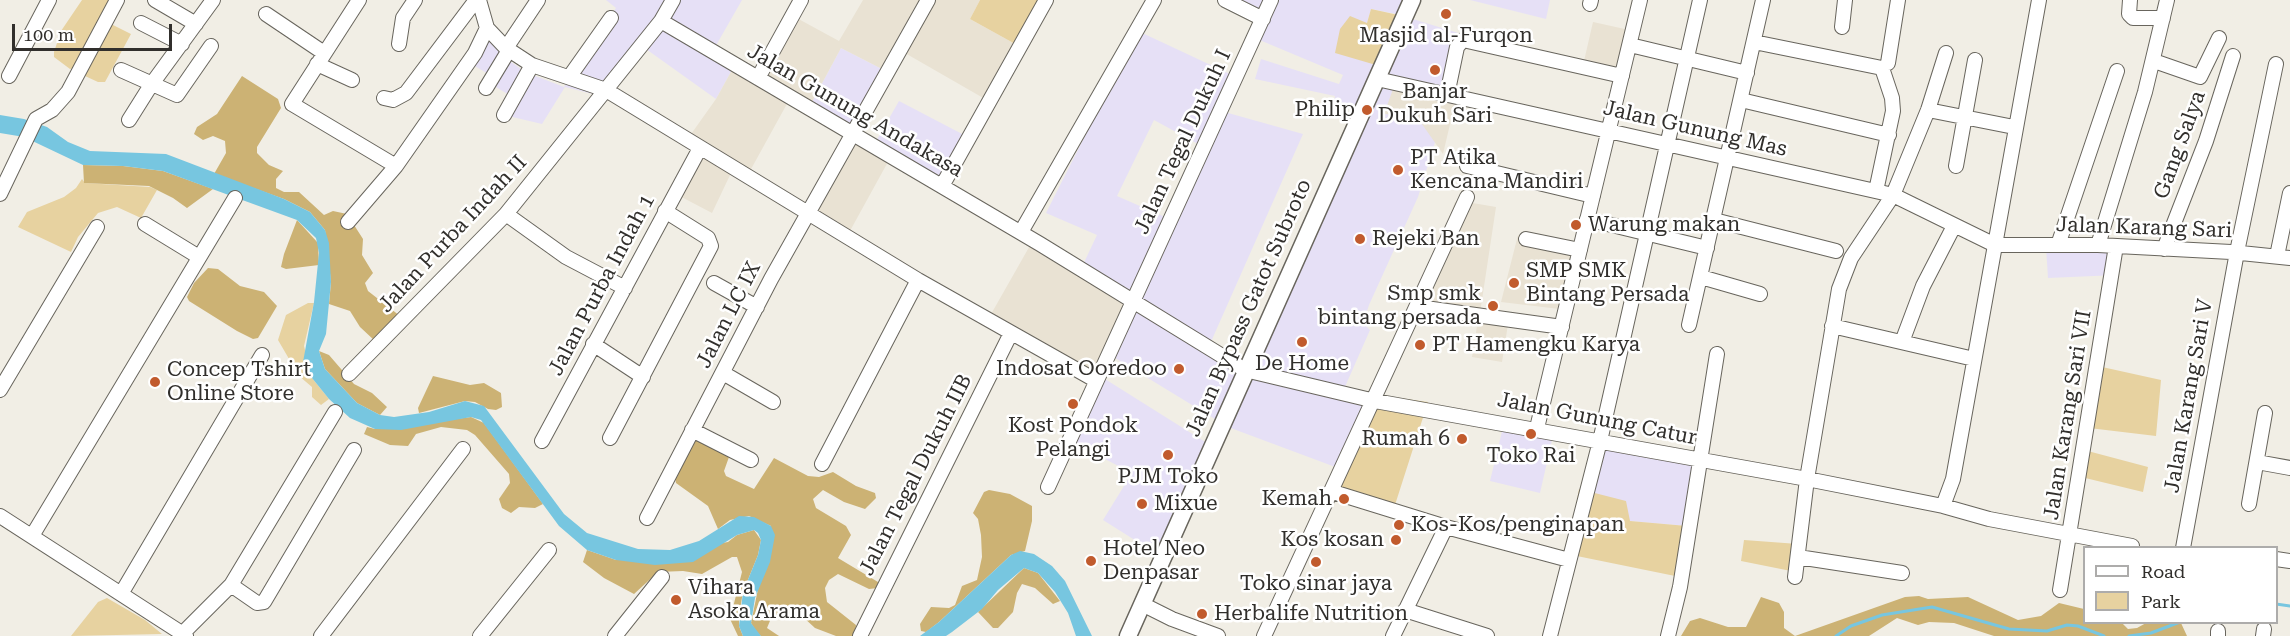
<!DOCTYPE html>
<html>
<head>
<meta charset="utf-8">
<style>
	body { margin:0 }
	#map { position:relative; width:2290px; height:636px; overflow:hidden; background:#f1eee5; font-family:"Roboto Serif",serif }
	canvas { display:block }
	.legend { position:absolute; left:2083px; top:546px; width:195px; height:78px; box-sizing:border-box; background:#fff; border:2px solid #adacab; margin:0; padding:8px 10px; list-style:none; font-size:18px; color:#312f2c }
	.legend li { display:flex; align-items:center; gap:12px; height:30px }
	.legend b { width:30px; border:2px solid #adacab }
	.scale { position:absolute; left:12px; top:24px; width:160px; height:27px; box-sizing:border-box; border:3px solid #312f2c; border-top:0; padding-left:8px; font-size:18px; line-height:21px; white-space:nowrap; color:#312f2c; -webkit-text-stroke:4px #fff; paint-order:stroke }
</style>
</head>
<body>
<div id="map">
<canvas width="2290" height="636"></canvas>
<ul class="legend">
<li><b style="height:8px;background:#fff"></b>Road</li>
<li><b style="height:16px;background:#e7d2a0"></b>Park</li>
</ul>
<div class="scale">100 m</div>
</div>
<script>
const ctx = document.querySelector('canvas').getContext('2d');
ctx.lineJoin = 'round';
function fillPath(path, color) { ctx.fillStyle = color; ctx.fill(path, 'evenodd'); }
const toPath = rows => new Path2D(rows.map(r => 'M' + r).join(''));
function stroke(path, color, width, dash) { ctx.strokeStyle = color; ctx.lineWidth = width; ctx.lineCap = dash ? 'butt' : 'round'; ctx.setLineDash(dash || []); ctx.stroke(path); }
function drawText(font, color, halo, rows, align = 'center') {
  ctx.font = font + ' "Roboto Serif",serif'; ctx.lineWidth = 5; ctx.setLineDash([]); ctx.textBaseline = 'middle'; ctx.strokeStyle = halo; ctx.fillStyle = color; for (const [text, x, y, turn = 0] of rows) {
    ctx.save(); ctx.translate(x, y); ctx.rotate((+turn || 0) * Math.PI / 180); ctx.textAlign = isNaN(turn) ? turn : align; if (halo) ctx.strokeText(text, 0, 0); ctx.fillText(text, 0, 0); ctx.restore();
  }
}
const commercial = toPath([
	[606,0,742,0,710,56,732,70,716,99,639,44,601,96,565,87,542,124,504,115,514,98,491,84,495,78,468,62,482,34,503,56,525,72,564,87,616,8],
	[1219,0,1402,0,1396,14,1371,9,1367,23,1336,53,1403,16,1468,36,1418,197,1369,305,1363,323,1370,330,1344,389,1377,395,1346,471,1228,427,1107,353,1080,271,1097,235,1046,213,1138,31,1232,75,1214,109,1303,134,1206,353,1239,375,1355,109,1334,101,1335,96,1255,79,1261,59,1339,84,1343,75,1250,36,1258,17],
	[1154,120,1198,144,1165,217,1117,196],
	[1470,0,1550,0,1546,19],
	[841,48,884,70,848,137,806,113],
	[899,101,966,136,938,190,871,150],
	[2046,247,2121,250,2117,275,2048,278],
	[1097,374,1218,450,1168,561,1103,520,1132,473,1068,440],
	[1505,419,1555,427,1540,493,1490,481],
	[1601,436,1702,459,1687,526,1630,521,1588,491]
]);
const built = toPath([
	[863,0,980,0,970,19,1017,45,985,99,898,49,884,70,841,48,806,113,788,102,745,180,731,173,712,213,672,192,694,152,684,144,716,99,732,70,754,80,793,16,839,41],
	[1593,22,1629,30,1622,68,1584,61],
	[1393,89,1455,103,1443,154,1417,117,1384,114],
	[848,137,889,160,845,240,805,217],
	[1461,201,1496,207,1480,313,1509,318,1502,362,1472,357,1479,314,1419,300,1455,202],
	[1518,235,1584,248,1568,310,1501,302],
	[1032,242,1130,306,1092,386,986,323]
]);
const green = toPath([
	[82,0,110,0,75,68,70,69,54,57,54,52,61,31],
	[980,0,1044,0,1017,45,970,19],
	[1371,9,1403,16,1376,65,1335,53,1340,29,1350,16,1367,23],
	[111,24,131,34,105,82,98,82,85,76],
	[82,179,85,183,150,187,157,190,141,218,117,207,98,213,78,237,71,252,18,227,27,212,64,197,76,188],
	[308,303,314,303,304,346,312,378,329,399,321,405,312,397,312,387,299,376,278,340,286,315],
	[2093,365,2161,380,2156,436,2089,428],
	[1377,395,1428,402,1394,508,1347,494,1339,484],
	[2084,450,2148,467,2143,492,2077,476],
	[1579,489,1626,501,1630,521,1687,526,1680,577,1567,554],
	[1744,540,1798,544,1791,571,1741,561],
	[107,598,145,620,162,634,71,636,98,602]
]);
const forest = toPath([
	[242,76,278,99,281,108,257,147,257,153,269,165,283,171,276,179,276,188,284,192,299,192,324,215,333,211,347,214,363,239,362,255,373,273,365,283,368,291,400,316,391,327,383,329,375,341,360,327,350,311,329,304,331,282,325,230,310,212,284,199,214,174,226,153,225,141,213,136,203,140,194,134,197,127,217,114],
	[83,165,123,166,163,171,213,189,187,208,173,198,149,186,84,183],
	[297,220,318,243,319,265,286,269,281,267,284,254],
	[208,268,218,269,240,286,264,292,277,306,258,338,253,339,237,331,189,301,187,297,194,283],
	[319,351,329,355,354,384,372,393,387,407,380,415,357,403,325,369],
	[433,376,470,385,484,383,501,393,502,407,496,410,488,409,475,402,465,401,419,413,418,408],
	[471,417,484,423,543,504,535,508,519,507,511,513,502,508,499,499,510,483,509,474,475,435,467,430,441,427,416,434,408,446,390,445,364,434,367,427,375,429],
	[698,438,726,453,729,457,724,471,726,476,754,489,774,458,808,476,819,477,833,472,856,486,875,493,876,498,865,509,844,502,823,490,813,499,816,508,846,526,851,535,838,558,878,582,878,588,869,589,838,574,829,580,825,588,827,602,856,625,855,636,836,636,815,628,803,617,794,613,772,616,767,628,779,636,761,636,757,633,751,623,771,526,749,516,730,520,718,529,708,506,676,483,675,478,694,440],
	[989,490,1010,494,1032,506,1032,521,1025,551,1011,555,939,622,926,632,921,631,920,624,931,607,949,608,955,605,962,586,977,580,982,557,981,535,978,519,973,513,984,492],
	[754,530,761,540,758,555,743,592,739,615,739,626,743,636,738,636,730,619,742,572,737,557,732,557,702,574,683,571,658,572,634,594,604,578,583,562,587,550,616,560,728,542,737,535],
	[1024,568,1038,573,1060,601,1053,604,1035,588,1022,584,1017,593,1013,612,998,628,993,628,978,612],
	[1919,596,1928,599,1968,597,2018,620,2041,616,2059,603,2084,609,2084,622,2122,623,2128,629,2137,628,2146,623,2181,623,2187,636,1994,636,1954,623,1929,622,1918,625,1897,618,1869,636,1681,636,1690,621,1700,618,1728,627,1746,627,1761,597,1779,603,1784,612,1784,628,1795,636,1905,597]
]);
const water = toPath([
	[0,115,24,119,47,127,68,142,90,151,166,154,284,199,310,212,325,230,329,243,331,282,326,334,319,351,325,369,357,403,380,415,394,417,429,412,465,401,484,406,564,514,587,533,638,549,670,550,699,541,739,516,754,517,771,526,775,535,770,562,755,598,751,623,761,636,743,636,739,626,743,592,758,555,761,540,758,533,754,530,737,535,693,562,655,565,616,560,587,550,559,526,481,420,471,417,401,430,375,429,350,418,329,399,312,378,303,362,314,302,319,253,316,238,297,220,163,171,123,166,83,165,24,137,0,133],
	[1020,551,1034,554,1052,566,1065,581,1092,636,1076,636,1068,613,1055,592,1038,573,1024,568,998,590,982,609,952,632,946,636,920,636,939,622,1011,555]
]);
const stream = toPath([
	[2276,604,2290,606],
	[1836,636,1851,626,1882,615,1932,607,2009,629,2047,631,2067,625,2078,626,2104,636],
	[2129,636,2151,633,2180,622]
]);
const minor = toPath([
	[155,0,196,24],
	[359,0,292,104,396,166,475,53,487,28],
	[479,0,487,28,506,48,532,65,606,90,918,280,1095,380],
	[1225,0,1263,19],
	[2130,0,2129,14,2133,18,2163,18],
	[1590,4,1591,0],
	[266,14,324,53],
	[661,21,1040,244,1245,370,1375,401,1807,479,1943,506,1989,519,2132,546],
	[141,23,182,44],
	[1842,27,1845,0],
	[1754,42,1882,68,1892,98,1893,111,1876,191],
	[399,44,403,18,415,0],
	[1630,45,1747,73],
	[506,48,538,0],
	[2154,61,2200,77,2219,38],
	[1888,63,1898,0],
	[317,64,352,80],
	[121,70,177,95,211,46],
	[9,76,49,0],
	[570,76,611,18],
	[758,78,801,0],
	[1377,79,1893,195,1995,245,2098,245,2231,252,2290,258],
	[486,88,509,50],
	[1447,95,1457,47,1463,40,1622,76],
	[384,98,393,100,406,93,476,0],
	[1741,100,1889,135],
	[1928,110,2014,127],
	[504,115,532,65],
	[129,120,151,85,213,0],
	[1467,166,1593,196],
	[1956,166,1975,60],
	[942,186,1046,0],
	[0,194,36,119,52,110,68,92,117,0],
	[506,214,566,257,625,288],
	[1587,219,1707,248],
	[1714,220,1836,251],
	[348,222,396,166],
	[145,224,199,257],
	[1021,232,1154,0],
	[1526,239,1580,250],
	[2058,245,2117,71],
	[2098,245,2145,92,2167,0],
	[2164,249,2206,141,2233,56],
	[2277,256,2290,193],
	[1701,277,1760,294],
	[714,283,757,307],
	[1418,307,1562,327],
	[1689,325,1763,0],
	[1832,326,1974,359],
	[1902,342,1923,286,1954,226],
	[593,344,643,377],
	[723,373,773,402],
	[349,374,506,214,661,21,673,0],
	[0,390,97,227],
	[1537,428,1640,0],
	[692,430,751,460],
	[610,438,711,246,708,238,665,211],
	[542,441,700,148],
	[2257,462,2290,468],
	[822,464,918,280],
	[1048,487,1271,0],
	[1333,492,1446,527,1569,560],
	[2249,504,2265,413],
	[1943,506,1953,479,2039,0],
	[0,516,186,636],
	[647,518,771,279,928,0],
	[32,536,235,198],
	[2183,548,2237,252,2276,64],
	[1798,557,1902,573],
	[2276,559,2290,561],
	[1795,577,1807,479,1839,289,1851,258,1893,195,1928,110,1946,53],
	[231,585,257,603,264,602,354,450],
	[2060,590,2116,246],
	[121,594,262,355],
	[1142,604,1172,619,1218,636],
	[1405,610,1487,636],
	[180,636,231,585,335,412],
	[321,636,463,449],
	[480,636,549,550],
	[615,636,662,577],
	[860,636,1011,333],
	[1264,636,1467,197],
	[1393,636,1446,527],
	[1550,636,1600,441,1700,0],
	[1668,636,1680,587,1717,354],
	[2218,636,2218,631],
	[2263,636,2264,629]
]);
const major = toPath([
	[1128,636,1412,0]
]);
const markers = [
	[1446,14,6,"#c15b2d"],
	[1435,70,6,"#c15b2d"],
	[1367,110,6,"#c15b2d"],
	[1398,170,6,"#c15b2d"],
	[1576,225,6,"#c15b2d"],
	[1360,239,6,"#c15b2d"],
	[1514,283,6,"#c15b2d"],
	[1493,306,6,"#c15b2d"],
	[1302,342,6,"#c15b2d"],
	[1420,345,6,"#c15b2d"],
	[1179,369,6,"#c15b2d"],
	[155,382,6,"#c15b2d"],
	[1073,404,6,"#c15b2d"],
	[1531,434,6,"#c15b2d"],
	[1462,439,6,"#c15b2d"],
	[1168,455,6,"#c15b2d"],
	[1344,499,6,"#c15b2d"],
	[1142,504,6,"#c15b2d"],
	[1399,525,6,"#c15b2d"],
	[1396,540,6,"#c15b2d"],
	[1091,561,6,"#c15b2d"],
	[1316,562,6,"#c15b2d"],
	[676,600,6,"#c15b2d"],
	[1202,614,6,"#c15b2d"]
];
const poiNames = [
	["Masjid al-Furqon",1446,36,"center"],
	["Banjar",1435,92,"center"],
	["Dukuh Sari",1435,116,"center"],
	["Philip",1355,110,"right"],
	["PT Atika",1410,158],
	["Kencana Mandiri",1410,182],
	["Warung makan",1588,225],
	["Rejeki Ban",1372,239],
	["SMP SMK",1526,271],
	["Bintang Persada",1526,295],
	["Smp smk",1481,294,"right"],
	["bintang persada",1481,318,"right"],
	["PT Hamengku Karya",1432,345],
	["De Home",1302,364,"center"],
	["Indosat Ooredoo",1167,369,"right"],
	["Concep Tshirt",167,370],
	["Online Store",167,394],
	["Kost Pondok",1073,426,"center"],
	["Pelangi",1073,450,"center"],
	["Rumah 6",1450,439,"right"],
	["Toko Rai",1531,456,"center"],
	["PJM Toko",1168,477,"center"],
	["Kemah",1332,499,"right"],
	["Mixue",1154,504],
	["Kos-Kos/penginapan",1411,525],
	["Kos kosan",1384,540,"right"],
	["Hotel Neo",1103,549],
	["Denpasar",1103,573],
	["Toko sinar jaya",1316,584,"center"],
	["Vihara",688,588],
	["Asoka Arama",688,612],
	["Herbalife Nutrition",1214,614]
];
const streetNames = [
	["Jalan Gunung Andakasa",855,111,30],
	["Jalan Gunung Mas",1695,129,13],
	["Jalan Tegal Dukuh I",1183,142,-65],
	["Gang Salya",2180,145,-70],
	["Jalan Karang Sari",2144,228,2],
	["Jalan Purba Indah II",453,234,-47],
	["Jalan Purba Indah 1",602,285,-62],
	["Jalan Bypass Gatot Subroto",1249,308,-66],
	["Jalan LC IX",729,315,-63],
	["Jalan Karang Sari V",2189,396,-80],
	["Jalan Karang Sari VII",2068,415,-81],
	["Jalan Gunung Catur",1597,419,11],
	["Jalan Tegal Dukuh IIB",916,475,-63]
];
fillPath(commercial, '#e6e0f6');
fillPath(built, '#e9e2d3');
fillPath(green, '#e7d2a0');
fillPath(forest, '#ccb274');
fillPath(water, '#77c6e0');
stroke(stream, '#77c6e0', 3);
stroke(minor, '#68655d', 16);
stroke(major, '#68655d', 19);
stroke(minor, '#fff', 14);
stroke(major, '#fff', 16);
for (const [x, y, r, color] of markers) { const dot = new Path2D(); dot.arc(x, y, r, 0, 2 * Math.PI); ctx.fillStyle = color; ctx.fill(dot); stroke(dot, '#fff', 2); }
drawText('21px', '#312f2c', '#fff', poiNames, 'left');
drawText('21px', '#312f2c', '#fff', streetNames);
</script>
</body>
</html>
